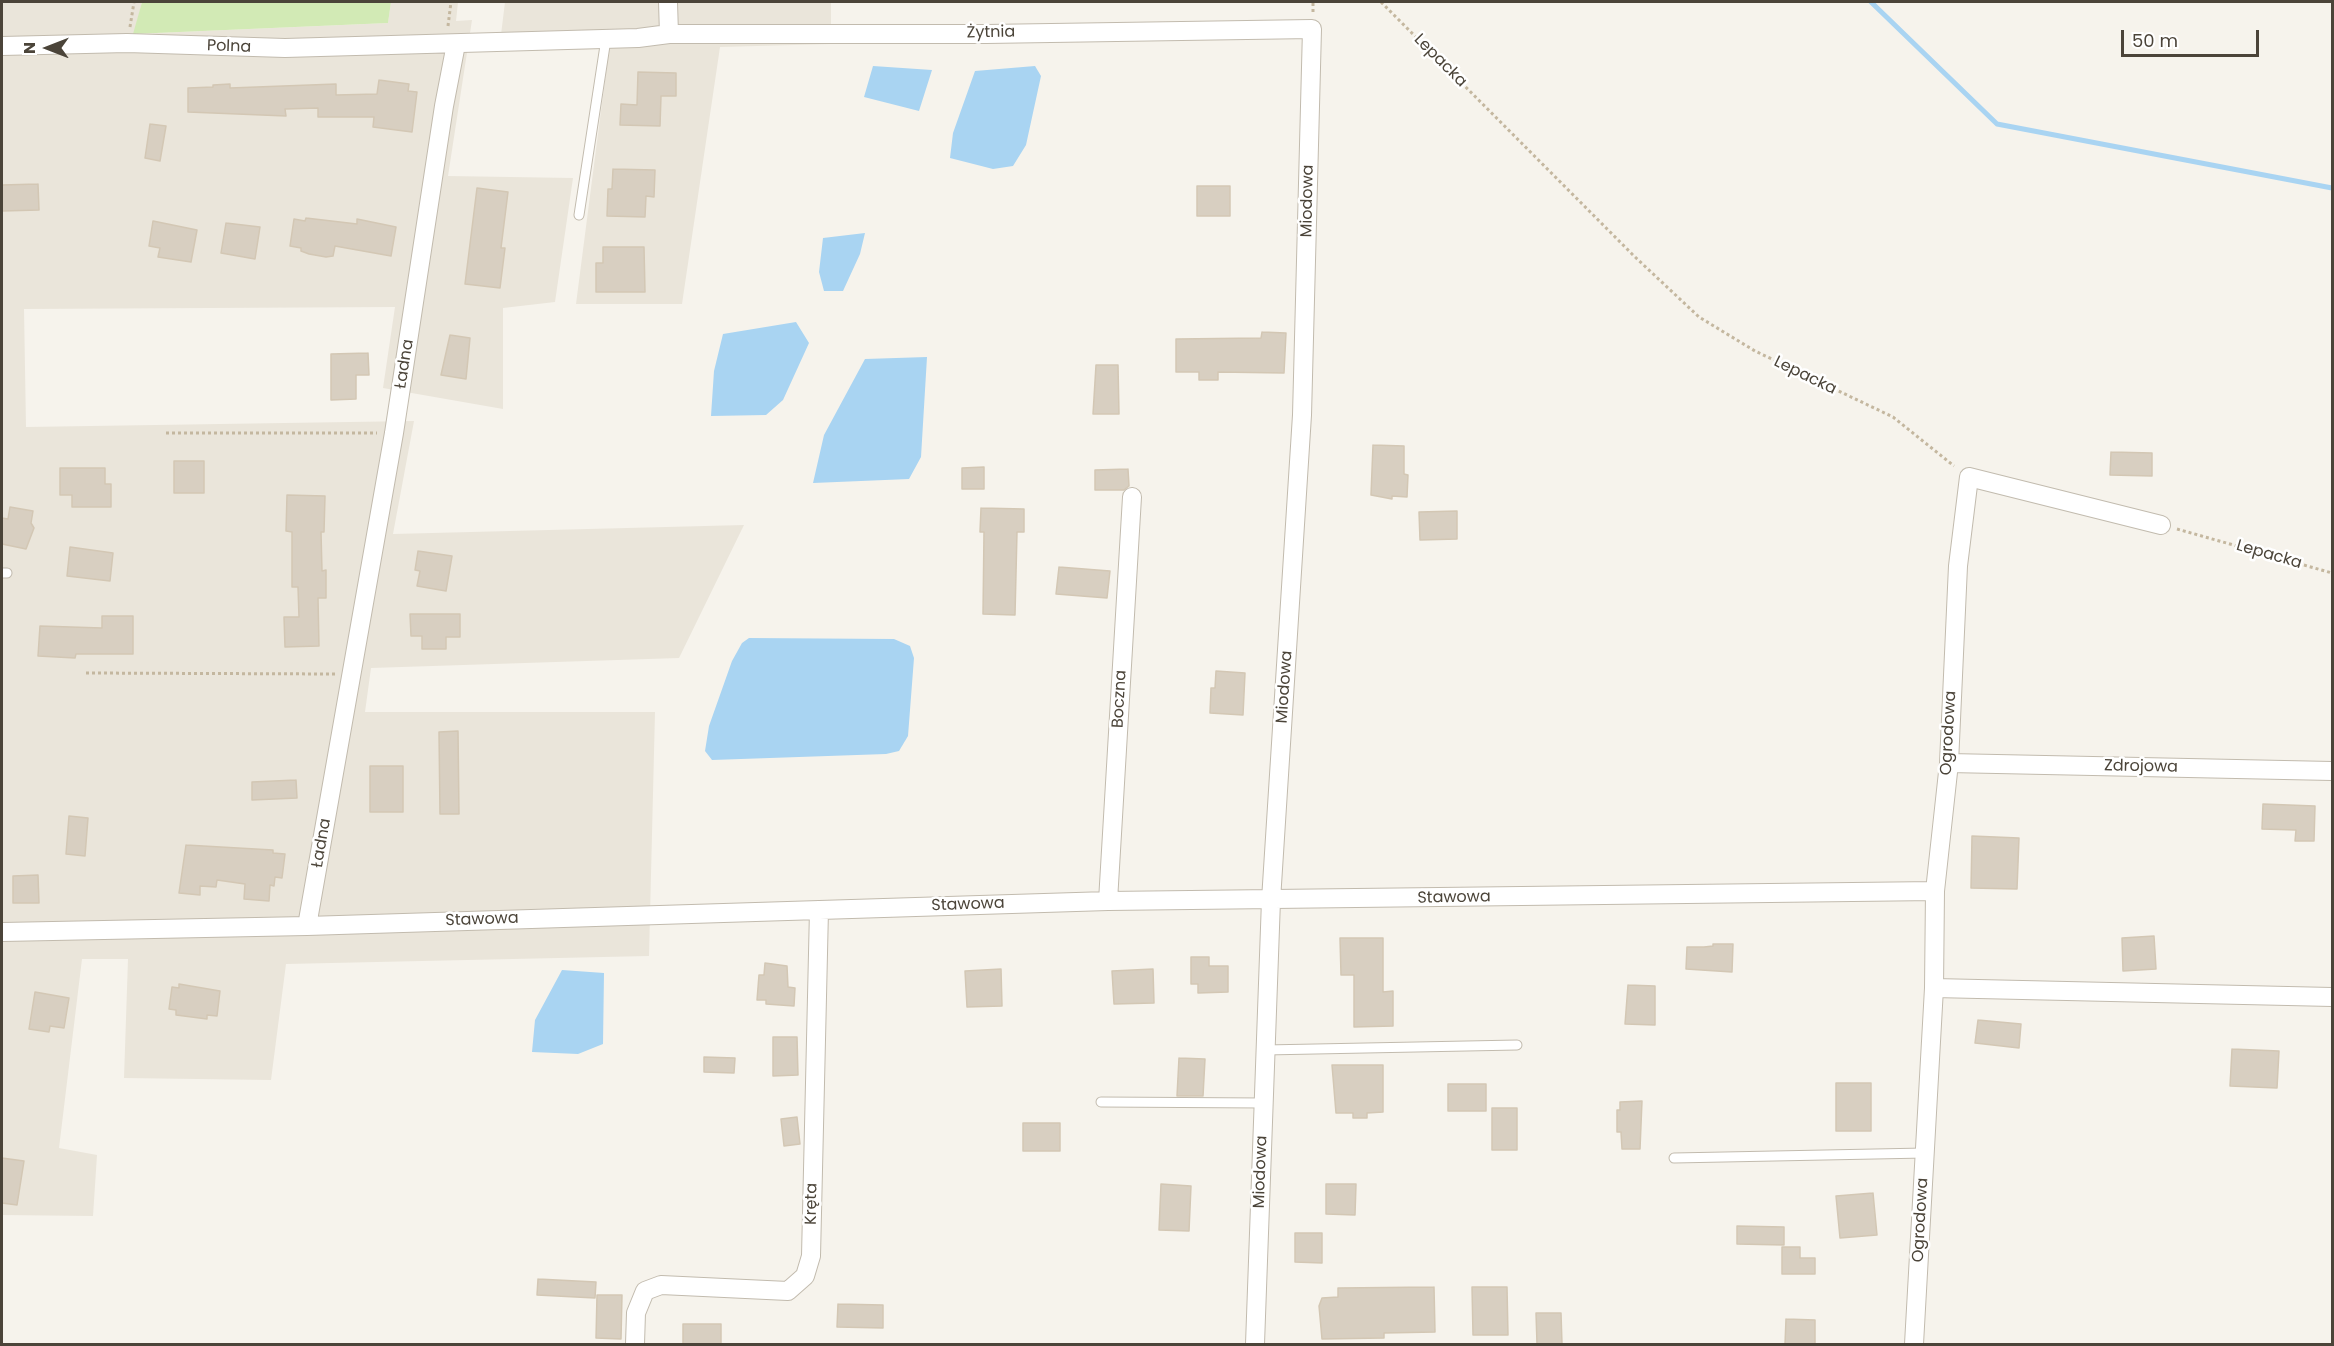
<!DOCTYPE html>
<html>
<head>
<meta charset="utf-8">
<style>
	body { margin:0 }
	#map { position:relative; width:2334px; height:1346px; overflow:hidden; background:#f6f3ec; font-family:Poppins,sans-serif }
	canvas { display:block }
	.frame { position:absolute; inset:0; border:3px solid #4b4439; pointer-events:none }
	.north { position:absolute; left:18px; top:18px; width:60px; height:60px; -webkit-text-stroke:4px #fff; paint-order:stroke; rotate:270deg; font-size:16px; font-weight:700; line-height:24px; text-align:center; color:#4b4439 }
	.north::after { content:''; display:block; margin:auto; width:21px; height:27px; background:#4b4439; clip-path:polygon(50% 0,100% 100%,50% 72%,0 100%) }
	.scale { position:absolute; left:2121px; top:30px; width:138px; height:27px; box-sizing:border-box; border:3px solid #4b4439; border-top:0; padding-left:8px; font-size:18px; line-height:21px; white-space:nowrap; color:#4b4439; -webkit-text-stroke:4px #fff; paint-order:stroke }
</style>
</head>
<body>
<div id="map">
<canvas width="2334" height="1346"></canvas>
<div class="frame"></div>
<div class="north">N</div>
<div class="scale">50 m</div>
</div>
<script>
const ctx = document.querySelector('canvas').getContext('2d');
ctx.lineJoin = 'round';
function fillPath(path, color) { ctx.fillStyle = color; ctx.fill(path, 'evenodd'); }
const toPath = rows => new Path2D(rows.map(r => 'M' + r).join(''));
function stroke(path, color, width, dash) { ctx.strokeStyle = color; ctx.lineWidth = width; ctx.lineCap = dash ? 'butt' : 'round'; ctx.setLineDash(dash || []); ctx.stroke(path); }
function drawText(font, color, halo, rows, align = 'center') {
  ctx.font = font + ' Poppins,sans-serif'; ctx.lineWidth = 5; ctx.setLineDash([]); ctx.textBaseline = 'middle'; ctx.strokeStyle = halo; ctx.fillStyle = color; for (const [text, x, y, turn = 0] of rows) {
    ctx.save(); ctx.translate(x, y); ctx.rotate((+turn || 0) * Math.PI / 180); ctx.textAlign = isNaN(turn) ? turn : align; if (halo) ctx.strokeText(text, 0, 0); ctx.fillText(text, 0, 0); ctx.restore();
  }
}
const residential = toPath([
	[2,2,142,2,134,34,388,23,391,2,458,2,456,21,472,20,448,176,573,178,555,302,503,308,503,409,383,388,395,307,24,309,26,427,414,421,393,534,744,525,679,658,371,668,365,712,655,712,649,956,286,964,271,1080,124,1078,128,959,82,959,59,1148,97,1155,93,1216,2,1215],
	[505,2,831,2,831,44,720,47,682,304,576,304,609,49,499,51]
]);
const green = toPath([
	[142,2,391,2,388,23,133,34]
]);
const water = toPath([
	[873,66,932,70,919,111,864,97],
	[1035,66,1041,76,1026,145,1013,166,993,169,950,158,953,133,975,71],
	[865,233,860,254,843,291,824,291,819,272,823,238],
	[796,322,809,343,783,400,766,415,711,416,714,371,723,334],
	[927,357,921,457,909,479,813,483,824,435,865,359],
	[749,638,894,639,910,646,914,658,908,736,899,751,886,754,712,760,705,751,709,726,732,661,742,643],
	[562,970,604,973,603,1044,578,1054,532,1052,535,1020]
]);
const stream = toPath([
	[1871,2,1997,124,2332,188]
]);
const building = toPath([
	[638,72,676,73,676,96,661,96,660,126,620,125,621,104,637,105,638,72],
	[379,80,409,84,408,91,417,92,412,132,373,127,374,117,318,117,318,108,285,109,286,116,188,112,188,88,213,87,213,85,230,84,230,88,336,84,336,95,377,94,379,80],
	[150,124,166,126,160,161,145,158,150,124],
	[613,169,655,170,654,197,646,196,645,217,607,216,608,189,612,189,613,169],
	[38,184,39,210,2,211,2,185,38,184],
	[1197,186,1230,186,1230,216,1197,216,1197,186],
	[477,188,508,192,501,248,505,248,500,288,465,284,477,188],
	[306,218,357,224,357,219,396,227,391,256,335,246,333,256,326,257,309,254,301,251,301,248,290,246,294,219,305,221,306,218],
	[153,221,197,230,191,262,158,257,160,248,149,246,153,221],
	[226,223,260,227,255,259,221,253,226,223],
	[603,247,644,247,645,292,596,292,596,263,603,263,603,247],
	[1262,332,1286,333,1284,373,1218,372,1218,380,1199,380,1199,372,1176,372,1176,339,1261,338,1262,332],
	[450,335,470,338,466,379,441,375,450,335],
	[368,353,369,375,356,375,356,399,331,400,331,354,368,353],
	[1096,365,1118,365,1119,414,1093,414,1096,365],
	[1373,445,1404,446,1404,474,1408,475,1407,497,1392,496,1392,499,1371,495,1373,445],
	[2111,452,2152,453,2152,476,2110,475,2111,452],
	[174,461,204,461,204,493,174,493,174,461],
	[984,467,984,489,962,489,962,468,984,467],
	[60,468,105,468,105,484,111,484,111,507,72,507,72,495,60,495,60,468],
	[1128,469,1129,486,1124,490,1095,490,1095,470,1128,469],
	[287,495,325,496,324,532,321,532,322,571,326,570,326,598,318,598,319,646,285,647,284,617,299,617,298,587,292,587,292,532,286,531,287,495],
	[10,507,33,511,31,523,34,528,26,549,2,544,2,518,8,519,10,507],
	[981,508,1024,509,1024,532,1017,532,1015,615,983,614,984,532,980,532,981,508],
	[1457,511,1457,539,1420,540,1419,512,1457,511],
	[70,547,113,553,110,581,67,576,70,547],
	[418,551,452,556,446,591,417,586,420,571,415,570,418,551],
	[1059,567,1110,571,1107,598,1056,594,1059,567],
	[410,614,460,614,460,637,446,637,446,649,422,649,422,636,411,636,410,614],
	[102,616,133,616,133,654,76,654,75,658,38,656,40,626,102,628,102,616],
	[1216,671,1245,673,1243,715,1210,713,1211,688,1215,688,1216,671],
	[458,731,459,814,440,814,439,732,458,731],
	[370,766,403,766,403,812,370,812,370,766],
	[296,780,297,798,252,800,252,782,296,780],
	[2263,804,2315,806,2314,841,2295,841,2296,830,2262,829,2263,804],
	[69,816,88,818,85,856,66,854,69,816],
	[1972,836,2019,838,2017,889,1971,888,1972,836],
	[186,845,273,850,273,853,285,854,282,878,275,877,274,886,270,885,269,901,244,899,245,884,217,880,216,887,200,886,200,895,179,893,186,845],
	[38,875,39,903,13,903,13,876,38,875],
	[2154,936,2156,969,2123,971,2122,938,2154,936],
	[1340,938,1383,938,1383,992,1393,991,1393,1026,1354,1027,1354,975,1341,975,1340,938],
	[1713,944,1733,944,1732,972,1686,969,1687,947,1704,947,1713,946,1713,944],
	[1191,957,1209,957,1209,966,1228,966,1228,992,1198,993,1198,984,1191,984,1191,957],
	[765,963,787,966,788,987,795,988,794,1006,766,1004,766,1000,757,1000,759,975,764,975,765,963],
	[1001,969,1002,1006,967,1007,965,971,1001,969],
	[1153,969,1154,1003,1114,1004,1112,971,1153,969],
	[179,984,220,991,217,1016,207,1015,207,1019,176,1015,176,1010,169,1009,172,987,179,988,179,984],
	[1628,985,1655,986,1655,1025,1625,1024,1628,985],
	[35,992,69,998,64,1028,50,1026,49,1032,29,1029,35,992],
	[1978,1020,2021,1024,2019,1048,1975,1043,1978,1020],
	[773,1037,797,1037,798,1075,773,1076,773,1037],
	[2232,1049,2279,1051,2277,1088,2230,1086,2232,1049],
	[704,1057,735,1058,734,1073,704,1072,704,1057],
	[1179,1058,1205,1059,1203,1096,1177,1096,1179,1058],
	[1332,1065,1383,1065,1383,1112,1367,1113,1367,1118,1353,1118,1353,1113,1336,1113,1332,1065],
	[1836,1083,1871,1083,1871,1131,1836,1131,1836,1083],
	[1448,1084,1486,1084,1486,1111,1448,1111,1448,1084],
	[1642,1101,1640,1149,1622,1149,1621,1132,1617,1132,1617,1110,1620,1110,1620,1102,1642,1101],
	[1492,1108,1517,1108,1517,1150,1492,1150,1492,1108],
	[797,1117,800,1144,784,1146,781,1119,797,1117],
	[1023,1123,1060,1123,1060,1151,1023,1151,1023,1123],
	[2,1158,24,1161,17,1205,2,1203,2,1158],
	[1161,1184,1191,1186,1189,1231,1159,1230,1161,1184],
	[1326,1184,1356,1184,1355,1215,1326,1214,1326,1184],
	[1873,1193,1877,1235,1840,1238,1836,1196,1873,1193],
	[1737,1226,1784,1227,1784,1245,1737,1244,1737,1226],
	[1295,1233,1322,1233,1322,1263,1295,1262,1295,1233],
	[1782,1247,1800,1247,1800,1258,1815,1258,1815,1274,1782,1274,1782,1247],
	[538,1279,596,1282,595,1298,537,1295,538,1279],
	[1434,1287,1435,1332,1384,1333,1384,1338,1322,1339,1319,1306,1322,1298,1338,1297,1338,1288,1434,1287],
	[1472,1287,1507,1287,1508,1335,1473,1335,1472,1287],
	[597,1295,622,1295,621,1339,596,1338,597,1295],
	[838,1304,883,1305,883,1328,837,1327,838,1304],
	[1536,1313,1561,1313,1562,1344,1537,1344,1536,1313],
	[1786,1319,1815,1320,1815,1344,1785,1344,1786,1319],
	[683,1324,721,1324,721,1344,683,1344,683,1324]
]);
const path = toPath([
	[1381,2,1634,256,1699,317,1755,351,1893,417,1954,466],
	[1313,12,1313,2],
	[448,26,451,2],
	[130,27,134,2],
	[166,433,377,433],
	[2177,529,2332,573],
	[86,673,335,674]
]);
const service = toPath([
	[579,215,606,39],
	[2,573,7,573],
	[1265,1050,1517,1045],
	[1101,1102,1263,1103],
	[1674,1158,1925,1153]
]);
const minor = toPath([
	[668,2,669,34],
	[2,46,127,43,285,48,638,38,669,34,986,34,1312,29,1302,415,1271,900,1255,1344],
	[1949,763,2332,771],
	[1108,901,1132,497],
	[307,926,394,433,444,106,456,44],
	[2,932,307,926,1108,901,1935,891],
	[1934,988,2332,997],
	[635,1344,636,1313,645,1291,661,1285,788,1291,805,1276,811,1256,819,910],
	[1914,1344,1934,988,1935,891,1949,763,1958,566,1969,477,2161,525]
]);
const streetNames = [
	["Żytnia",991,33,-1],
	["Polna",229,47,2],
	["Lepacka",1440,61,45],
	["Miodowa",1308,201,-89],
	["Ładna",405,364,-81],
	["Lepacka",1805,376,26],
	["Lepacka",2269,555,16],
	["Miodowa",1285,687,-86],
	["Boczna",1120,699,-87],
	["Ogrodowa",1949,733,-87],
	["Zdrojowa",2141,767,1],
	["Ładna",322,843,-80],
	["Stawowa",1454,898,-1],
	["Stawowa",968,905,-2],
	["Stawowa",482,920,-2],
	["Miodowa",1261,1172,-88],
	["Kręta",812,1204,-89],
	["Ogrodowa",1921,1220,-87]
];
fillPath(residential, '#eae5da');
fillPath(green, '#d2eab5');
fillPath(water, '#a9d4f2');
stroke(stream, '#a9d4f2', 5);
fillPath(building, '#d8cfc1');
stroke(building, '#d3c7b4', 1.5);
stroke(service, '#c2bbae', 11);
stroke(minor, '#c2bbae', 20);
stroke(path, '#c4b79f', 3, [3, 3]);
stroke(service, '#fff', 9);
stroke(minor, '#fff', 18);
drawText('16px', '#4b4439', '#fff', streetNames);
</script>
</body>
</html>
